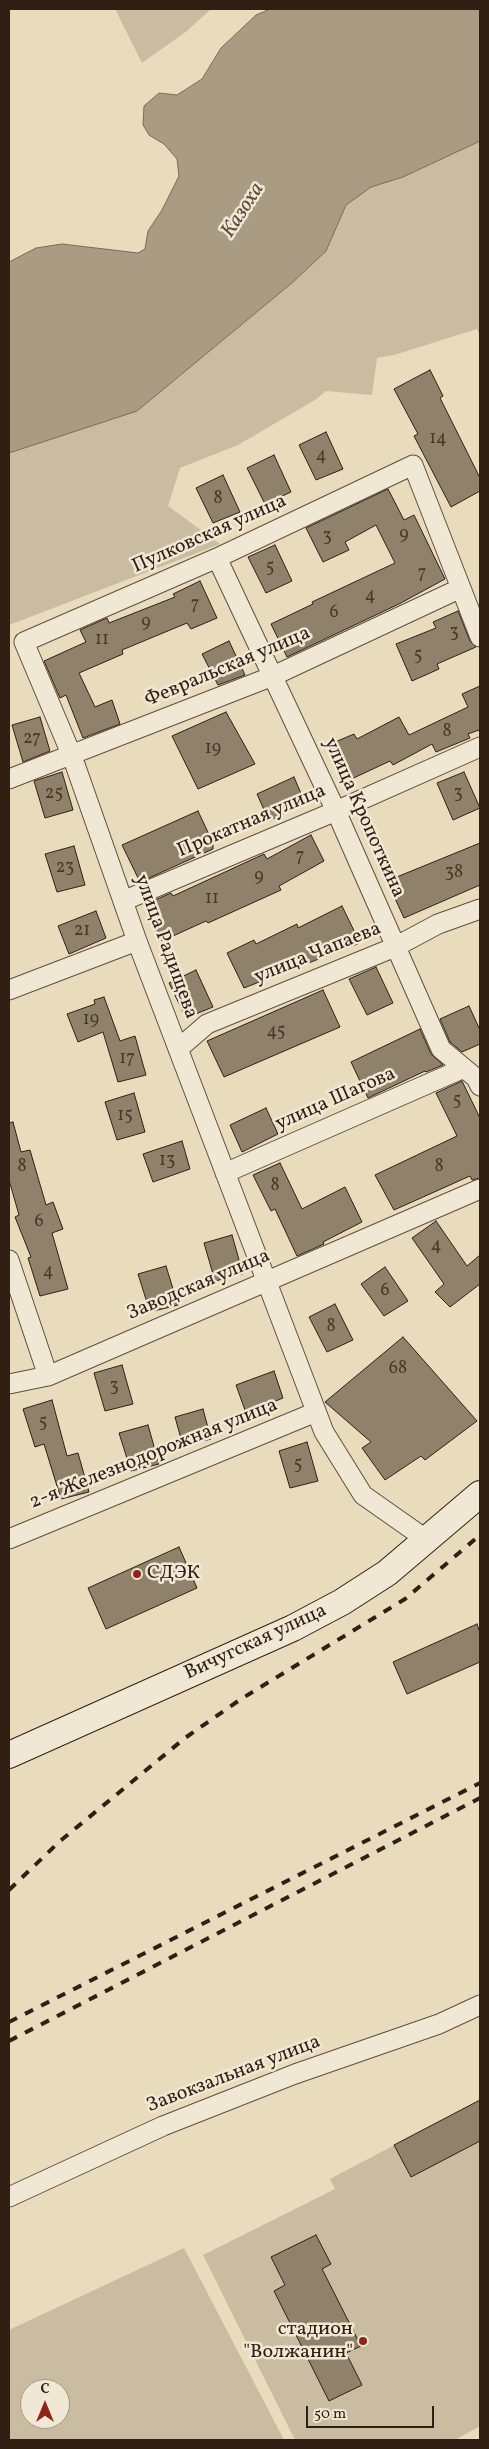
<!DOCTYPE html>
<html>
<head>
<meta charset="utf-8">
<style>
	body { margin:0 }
	#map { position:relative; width:489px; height:2449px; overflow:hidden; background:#e8dcbd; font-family:Vollkorn,serif }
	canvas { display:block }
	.frame { position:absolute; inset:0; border:10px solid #311f13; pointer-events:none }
	.north { position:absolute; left:20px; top:2379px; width:50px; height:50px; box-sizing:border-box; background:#f0e8d4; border:1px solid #a49887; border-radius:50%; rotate:0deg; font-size:14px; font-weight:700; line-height:20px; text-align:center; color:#311f13 }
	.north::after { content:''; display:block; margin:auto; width:18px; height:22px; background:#8f2418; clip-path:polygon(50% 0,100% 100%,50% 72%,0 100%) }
	.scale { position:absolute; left:306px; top:2406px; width:128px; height:22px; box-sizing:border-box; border:2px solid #311f13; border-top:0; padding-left:6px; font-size:15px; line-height:18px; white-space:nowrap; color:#311f13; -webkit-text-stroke:4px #f0e8d4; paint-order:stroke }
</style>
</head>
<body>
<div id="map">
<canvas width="489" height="2449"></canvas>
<div class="frame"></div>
<div class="north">С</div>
<div class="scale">50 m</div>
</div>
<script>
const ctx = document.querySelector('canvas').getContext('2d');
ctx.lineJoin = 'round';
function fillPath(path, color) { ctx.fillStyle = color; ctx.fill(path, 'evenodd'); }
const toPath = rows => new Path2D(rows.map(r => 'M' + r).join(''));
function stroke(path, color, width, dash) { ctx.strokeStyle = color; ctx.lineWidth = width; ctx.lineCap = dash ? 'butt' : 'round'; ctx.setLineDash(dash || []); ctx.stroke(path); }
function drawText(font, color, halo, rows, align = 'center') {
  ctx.font = font + ' Vollkorn,serif'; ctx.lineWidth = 5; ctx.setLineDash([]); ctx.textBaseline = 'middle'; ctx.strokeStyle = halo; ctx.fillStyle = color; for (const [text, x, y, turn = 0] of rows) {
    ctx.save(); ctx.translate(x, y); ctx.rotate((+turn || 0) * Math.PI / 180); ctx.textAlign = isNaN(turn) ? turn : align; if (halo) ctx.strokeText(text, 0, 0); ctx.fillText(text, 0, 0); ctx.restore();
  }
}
const green = toPath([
	[115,9,211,9,187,31,142,63],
	[480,141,480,336,477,329,394,355,377,358,372,395,326,391,315,400,238,445,180,468,168,506,220,544,9,625,9,453,137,411,293,282,326,251,346,205,371,187,403,177],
	[480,2100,480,2426,455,2440,295,2440,203,2255,335,2189,330,2179],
	[184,2248,284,2440,9,2440,9,2330],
	[30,2389,60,2389,60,2419,30,2419]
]);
const water = toPath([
	[270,9,480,9,480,141,403,177,371,187,346,205,326,251,293,282,137,411,9,453,9,262,36,248,62,244,138,253,145,249,148,231,162,210,179,176,177,159,164,144,149,135,143,125,144,106,159,93,177,95,202,79,221,48,256,15,270,9]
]);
const building = toPath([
	[430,370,443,396,440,398,480,478,480,491,451,507,414,436,418,434,394,389,430,370],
	[326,432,343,469,316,480,299,445,326,432],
	[274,455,291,492,265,504,247,468,274,455],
	[223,475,240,512,213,523,196,488,223,475],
	[388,489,404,520,414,515,445,579,399,604,287,657,271,624,313,604,312,602,395,563,376,525,345,542,349,550,323,562,306,528,388,489],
	[275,545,292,581,266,593,248,557,275,545],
	[200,581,217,618,191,629,187,623,122,650,123,654,79,673,95,707,112,700,120,724,83,738,66,695,60,698,44,661,86,642,80,630,107,618,109,623,175,597,173,594,200,581],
	[458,611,470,641,476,647,437,664,439,669,412,681,396,644,436,628,433,622,458,611],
	[229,641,245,675,218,685,202,654,229,641],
	[480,686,480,734,479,730,468,734,470,738,436,752,432,744,393,765,390,761,345,782,328,745,354,734,357,739,399,717,409,735,468,707,462,694,480,686],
	[226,712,255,764,198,789,172,736,226,712],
	[40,717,50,751,23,762,12,725,40,717],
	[62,772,73,810,45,818,34,781,62,772],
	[464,772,480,808,453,820,437,783,464,772],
	[294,777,305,803,269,821,257,794,294,777],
	[198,811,213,843,213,849,140,882,122,845,198,811],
	[311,835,324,861,279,886,281,890,208,923,206,921,162,941,144,905,171,893,173,896,264,854,267,859,311,835],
	[480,843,480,885,404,918,387,881,480,843],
	[74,846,85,885,57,892,45,854,74,846],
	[342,906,360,943,244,988,227,953,254,940,256,944,297,924,298,928,342,906],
	[96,911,106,938,69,954,58,926,96,911],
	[376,967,393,1003,367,1015,349,979,376,967],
	[196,970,213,1007,186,1018,169,983,196,970],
	[323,990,340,1027,224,1077,207,1041,323,990],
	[104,997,120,1041,135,1036,146,1075,118,1082,103,1032,78,1042,67,1014,95,1004,94,1000,104,997],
	[469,1006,480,1030,480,1044,462,1052,450,1042,440,1019,469,1006],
	[420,1029,431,1054,443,1065,426,1072,425,1071,368,1098,351,1062,420,1029],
	[462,1081,480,1118,480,1178,472,1180,470,1176,394,1210,375,1175,457,1136,436,1093,462,1081],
	[134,1093,145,1132,117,1140,105,1102,134,1093],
	[266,1108,278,1134,242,1152,230,1125,266,1108],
	[13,1122,21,1152,30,1150,46,1205,53,1202,63,1229,52,1233,68,1289,40,1296,28,1258,31,1257,15,1217,19,1215,9,1180,9,1123,13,1122],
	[182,1141,190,1169,153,1182,143,1154,182,1141],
	[280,1163,302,1209,345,1187,362,1222,323,1242,324,1244,297,1256,275,1209,271,1211,253,1175,280,1163],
	[436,1221,467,1266,480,1255,480,1284,450,1307,435,1292,444,1284,412,1238,436,1221],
	[232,1235,243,1274,215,1281,204,1243,232,1235],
	[166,1266,178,1305,150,1312,138,1274,166,1266],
	[385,1267,408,1301,384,1316,361,1284,385,1267],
	[335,1304,353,1340,327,1352,309,1317,335,1304],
	[403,1337,477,1421,425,1460,421,1456,385,1480,362,1448,371,1442,325,1402,403,1337],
	[122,1365,133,1404,105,1411,94,1373,122,1365],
	[274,1371,283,1398,246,1413,236,1385,274,1371],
	[52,1400,67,1456,78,1453,89,1492,61,1499,44,1444,35,1447,23,1409,52,1400],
	[203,1409,211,1439,183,1446,175,1417,203,1409],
	[148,1425,159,1464,131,1471,119,1433,148,1425],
	[307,1442,318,1481,290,1488,279,1451,307,1442],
	[179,1547,197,1588,106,1629,88,1588,179,1547],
	[477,1624,480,1633,480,1662,407,1694,393,1662,477,1624],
	[480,2100,480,2141,411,2177,394,2145,480,2100],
	[316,2235,331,2264,322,2269,361,2346,346,2353,362,2385,329,2401,274,2291,285,2285,271,2257,316,2235]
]);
const minor = toPath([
	[217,558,336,811,441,1049,476,1078,480,1086],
	[9,779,273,676,461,588],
	[123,901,336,811,480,747],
	[9,990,137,941],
	[178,1049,207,1024,395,947,438,924,480,909],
	[225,1173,464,1068],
	[9,1260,48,1376,480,1189],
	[9,1384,48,1376],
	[9,1539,316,1412],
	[427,1540,363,1495,324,1432,137,941,72,756,24,642,217,558,413,465,480,637],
	[9,2197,163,2126,295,2074,439,2024,480,2005]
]);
const secondary = toPath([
	[9,1755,293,1628,342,1602,387,1573,480,1494]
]);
const rail = toPath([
	[9,1890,59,1842,185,1738,241,1699,405,1599,480,1535],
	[9,2022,480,1783],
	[9,2041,480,1798]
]);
const markers = [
	[137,1574,5,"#8f2418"],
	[363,2341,5,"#8f2418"]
];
const numberNames = [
	["14",438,440],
	["4",321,457],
	["8",218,500],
	["9",404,536],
	["3",327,538],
	["5",270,569],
	["7",422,575],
	["4",370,597],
	["7",195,606],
	["6",334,614],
	["9",146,624],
	["3",454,634],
	["11",102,641],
	["5",418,657],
	["8",447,733],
	["27",32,740],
	["19",213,750],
	["25",54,795],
	["3",458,795],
	["7",300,858],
	["23",65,869],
	["38",454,874],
	["9",259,878],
	["11",212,900],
	["21",82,932],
	["19",91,1021],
	["45",276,1033],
	["17",127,1060],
	["5",457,1102],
	["15",125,1117],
	["13",167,1162],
	["8",22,1168],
	["8",439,1168],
	["8",275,1187],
	["6",39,1223],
	["4",436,1247],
	["4",48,1273],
	["6",385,1292],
	["8",331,1328],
	["68",398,1370],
	["3",114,1388],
	["5",43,1424],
	["5",298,1466]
];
const streetNames = [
	["Пулковская улица",210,535,-24],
	["Февральская улица",228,668,-23],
	["улица Кропоткина",363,818,66],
	["Прокатная улица",252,822,-23],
	["улица Радищева",165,947,70],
	["улица Чапаева",318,954,-22],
	["улица Шагова",336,1100,-24],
	["Заводская улица",199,1286,-23],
	["2-я Железнодорожная улица",154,1455,-22],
	["Вичугская улица",256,1643,-25],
	["Завокзальная улица",234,2075,-21]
];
const poiNames = [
	["СДЭК",147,1574],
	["стадион",353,2330,"right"],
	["\"Волжанин\"",353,2353,"right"]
];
const waterNames = [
	["Казоха",244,211,-57]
];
fillPath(green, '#c9bca0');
fillPath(water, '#aa9c83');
stroke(water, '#7a6a56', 1);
fillPath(building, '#90816b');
stroke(building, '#311f13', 1);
stroke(minor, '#5f4e3e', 21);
stroke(secondary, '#311f13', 28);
stroke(minor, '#f0e8d4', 19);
stroke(secondary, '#f0e8d4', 26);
stroke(rail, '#311f13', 4, [9, 9]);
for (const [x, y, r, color] of markers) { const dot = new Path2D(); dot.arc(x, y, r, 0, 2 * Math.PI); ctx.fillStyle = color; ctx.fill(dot); stroke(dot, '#f0e8d4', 2); }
drawText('18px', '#493829', null, numberNames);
drawText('20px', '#311f13', '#f0e8d4', streetNames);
drawText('20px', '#311f13', '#f0e8d4', poiNames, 'left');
drawText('italic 21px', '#5b4b3a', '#f0e8d4', waterNames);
</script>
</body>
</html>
